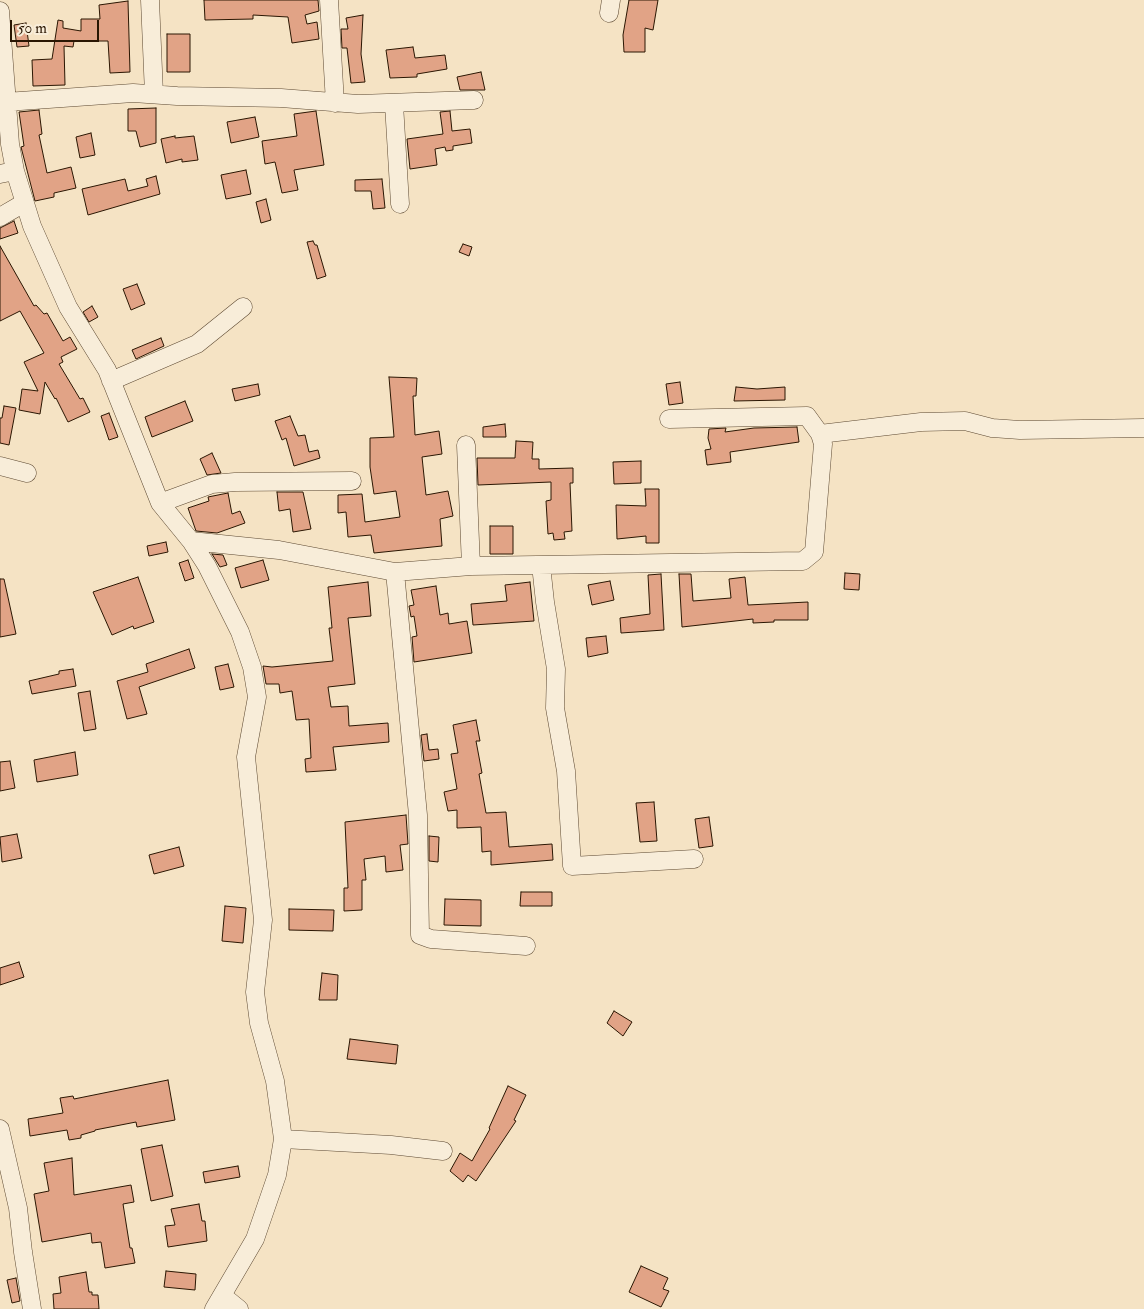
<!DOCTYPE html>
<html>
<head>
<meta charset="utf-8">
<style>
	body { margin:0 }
	#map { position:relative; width:1144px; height:1309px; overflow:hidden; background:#f5e3c4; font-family:"IM FELL Double Pica",serif }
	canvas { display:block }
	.scale { position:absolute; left:10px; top:20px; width:89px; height:22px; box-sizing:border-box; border:2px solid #2a1602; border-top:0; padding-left:6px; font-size:15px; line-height:18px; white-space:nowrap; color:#2a1602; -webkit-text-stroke:4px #f8edd9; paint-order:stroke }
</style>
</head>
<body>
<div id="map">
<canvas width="1144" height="1309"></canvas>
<div class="scale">50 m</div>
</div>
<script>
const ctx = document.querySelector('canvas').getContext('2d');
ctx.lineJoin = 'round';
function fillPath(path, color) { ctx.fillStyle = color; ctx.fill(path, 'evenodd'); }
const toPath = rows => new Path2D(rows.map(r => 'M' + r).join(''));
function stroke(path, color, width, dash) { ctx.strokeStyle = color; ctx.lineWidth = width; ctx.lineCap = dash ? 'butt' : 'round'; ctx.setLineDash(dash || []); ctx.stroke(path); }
const building = toPath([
	[204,0,318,0,319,11,305,15,307,24,317,22,319,39,292,43,288,17,253,15,253,19,205,20,204,0],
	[629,0,658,0,653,30,645,28,645,52,624,52,623,35,629,0],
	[128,1,130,72,110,73,108,41,74,41,73,47,64,46,65,85,33,86,32,60,52,59,58,20,63,21,63,28,81,31,81,19,100,19,99,5,128,1],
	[363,15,361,54,365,82,351,83,347,48,342,48,341,29,348,29,346,18,363,15],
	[26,23,29,46,17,47,14,25,26,23],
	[167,34,190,34,190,72,167,72,167,34],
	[413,47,415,58,445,55,447,69,417,74,417,77,390,78,386,50,413,47],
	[481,72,485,90,460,90,457,77,481,72],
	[156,108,156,143,140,147,136,131,128,131,128,109,156,108],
	[39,110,42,134,39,135,47,173,71,167,76,188,54,193,54,197,35,201,21,147,24,146,19,112,39,110],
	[316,111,324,165,294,170,298,190,282,193,275,162,265,164,262,141,297,136,294,114,316,111],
	[450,111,452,131,470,129,472,143,453,146,453,150,446,151,445,147,435,149,437,165,410,169,407,139,443,134,440,112,450,111],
	[255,117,259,137,231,143,227,122,255,117],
	[91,133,95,155,80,158,76,137,91,133],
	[175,136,175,138,194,136,198,160,182,162,182,159,166,163,161,139,175,136],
	[246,170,251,194,226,199,221,175,246,170],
	[156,176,160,194,88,215,82,189,125,179,128,191,148,186,146,179,156,176],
	[382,179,385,208,373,209,371,191,355,191,355,180,382,179],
	[266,199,271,220,261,223,256,202,266,199],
	[14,221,18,233,0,239,0,228,14,221],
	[313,241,315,245,317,245,326,276,317,279,307,242,313,241],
	[463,244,472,247,469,256,459,252,463,244],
	[0,246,34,306,36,305,44,314,47,313,63,341,70,337,77,349,61,357,63,362,59,364,80,399,83,398,90,412,68,422,56,398,55,399,45,382,40,414,19,410,22,389,38,391,24,362,44,353,20,311,0,321,0,246],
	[137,284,145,304,131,310,123,289,137,284],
	[92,306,98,317,89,322,83,312,92,306],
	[161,338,164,346,136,359,132,350,161,338],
	[389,377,417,378,416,396,413,396,415,435,439,431,442,454,422,457,426,495,448,491,453,516,440,519,442,546,374,553,371,535,348,537,346,512,338,513,338,495,362,494,365,522,400,517,396,491,374,494,370,467,370,438,394,437,389,377],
	[680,382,683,403,669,405,666,384,680,382],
	[258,384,260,395,235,401,232,389,258,384],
	[736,387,757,389,785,387,785,400,734,401,736,387],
	[185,401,193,421,152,437,145,417,185,401],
	[4,406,16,408,9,445,0,443,0,418,2,418,4,406],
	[109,413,118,437,109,440,101,416,109,413],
	[290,416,298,436,305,435,309,452,318,450,320,458,294,466,286,438,282,440,275,421,290,416],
	[505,424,506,437,483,437,483,427,505,424],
	[797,427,799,442,730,452,731,462,707,465,705,450,711,449,708,438,709,429,726,428,725,432,754,428,797,427],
	[516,441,533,442,532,459,539,459,539,469,573,468,573,483,570,483,572,531,564,532,565,539,554,540,553,533,548,534,546,501,551,500,551,482,478,485,477,458,515,458,516,441],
	[212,453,221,473,207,475,200,459,212,453],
	[641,461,641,483,614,484,613,462,641,461],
	[645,489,659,489,659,543,646,543,646,536,617,539,616,505,646,506,645,489],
	[277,492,303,492,311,529,293,532,290,509,279,511,277,492],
	[228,493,232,514,240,511,245,523,217,533,196,531,188,508,209,501,208,497,228,493],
	[490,526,513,526,513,554,490,554,490,526],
	[166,542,168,552,149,556,147,546,166,542],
	[212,554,223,555,227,565,220,567,212,554],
	[188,560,194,578,185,581,179,563,188,560],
	[263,560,269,580,241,588,235,568,263,560],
	[845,573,860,574,859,590,844,589,845,573],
	[661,574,664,630,621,633,620,618,650,614,648,575,661,574],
	[679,574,691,574,693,601,731,598,729,579,745,577,748,605,808,602,808,620,774,620,774,622,753,623,753,619,682,627,679,574],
	[138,577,154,622,134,629,133,626,112,635,93,592,138,577],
	[0,579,4,579,16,634,0,637,0,579],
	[610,581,614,600,592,605,588,585,610,581],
	[368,582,371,616,348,618,355,684,328,687,331,707,348,706,349,726,388,723,389,742,333,747,336,770,306,772,305,759,311,758,309,719,296,720,292,691,280,693,279,684,266,684,263,666,272,667,333,661,329,628,332,628,328,587,368,582],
	[530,582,534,621,473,625,471,604,507,601,505,585,530,582],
	[436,586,440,615,448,613,449,624,467,621,472,653,414,662,412,637,417,636,414,616,411,617,409,606,414,605,411,590,436,586],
	[606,636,608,653,588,657,586,638,606,636],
	[189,649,195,668,139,687,147,714,127,719,117,681,148,672,146,664,189,649],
	[228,664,234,687,220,690,215,667,228,664],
	[73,669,76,686,32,694,29,681,59,674,59,671,73,669],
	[90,691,96,729,84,731,78,693,90,691],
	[476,720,480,741,476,741,482,773,479,774,486,813,506,812,509,847,552,844,553,860,491,865,491,851,482,852,481,827,457,828,457,810,448,811,444,792,457,789,451,754,458,753,453,725,476,720],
	[427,734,429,750,438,749,439,759,424,761,421,735,427,734],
	[75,752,78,775,37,782,34,760,75,752],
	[10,761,15,788,0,791,0,762,10,761],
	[654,802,657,841,640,842,636,803,654,802],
	[406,815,408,844,400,845,403,870,386,872,385,856,364,859,366,880,362,880,362,910,344,911,344,888,348,888,345,822,406,815],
	[709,817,713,846,699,848,695,819,709,817],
	[17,834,22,858,2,862,0,837,17,834],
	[429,836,439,837,438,862,429,861,429,836],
	[179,847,184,866,154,874,149,855,179,847],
	[521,892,552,892,552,906,520,906,521,892],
	[445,899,481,900,481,926,444,925,445,899],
	[225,906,246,908,243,943,222,941,225,906],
	[289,909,334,910,333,931,289,930,289,909],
	[19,962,24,977,0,985,0,968,19,962],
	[322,973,338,975,337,1000,319,1000,322,973],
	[614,1011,632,1022,623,1036,607,1023,614,1011],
	[350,1039,398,1045,396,1064,347,1059,350,1039],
	[168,1080,175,1120,137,1127,136,1122,95,1130,95,1131,81,1135,81,1138,69,1140,67,1130,30,1136,28,1119,63,1113,60,1098,73,1096,74,1099,168,1080],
	[508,1086,526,1095,514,1120,516,1121,476,1181,468,1175,463,1182,450,1171,460,1153,472,1161,490,1129,489,1128,508,1086],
	[162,1145,173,1196,151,1201,141,1149,162,1145],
	[72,1158,74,1195,131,1185,134,1202,123,1204,130,1248,132,1248,135,1263,105,1268,101,1242,92,1243,91,1233,42,1242,34,1194,49,1191,44,1163,72,1158],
	[238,1166,240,1177,205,1183,203,1172,238,1166],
	[199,1204,202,1221,205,1221,207,1241,168,1247,165,1226,175,1225,171,1209,199,1204],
	[641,1266,668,1278,663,1289,669,1291,661,1307,629,1292,641,1266],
	[166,1271,196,1274,195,1290,164,1287,166,1271],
	[86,1272,89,1292,92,1292,92,1295,98,1295,99,1309,54,1309,53,1294,61,1293,59,1277,86,1272],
	[16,1278,20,1301,12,1303,7,1280,16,1278]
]);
const minor = toPath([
	[150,0,154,94],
	[329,0,335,103],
	[0,11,10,144,15,171,32,226,68,307,107,370,160,503,191,541,207,566,240,632,252,667,257,697,246,757,263,920,255,992,259,1023,275,1081,283,1139,277,1175,255,1239,214,1309],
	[609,13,611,0],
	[6,102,133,93,177,96,281,98,358,104,474,100],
	[394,104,400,204],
	[0,174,15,171],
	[0,217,24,203],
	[111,381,197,344,243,307],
	[820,434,921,422,965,421,992,428,1020,430,1144,428],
	[466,445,471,566],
	[0,466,27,473],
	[160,503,212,484,235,482,352,481],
	[191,541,279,550,395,572,471,566,803,561,814,552,823,444,820,434,807,416,669,419],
	[541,565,545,602,556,669,555,708,566,771,572,866,694,859],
	[395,572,418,815,420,935,431,939,526,946],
	[0,1129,18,1208,23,1252,32,1309],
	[283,1139,391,1145,443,1151],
	[223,1296,239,1309]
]);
fillPath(building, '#e1a386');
stroke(building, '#2a1602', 1);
stroke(minor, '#5d4932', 19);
stroke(minor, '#f8edd9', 18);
</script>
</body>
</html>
